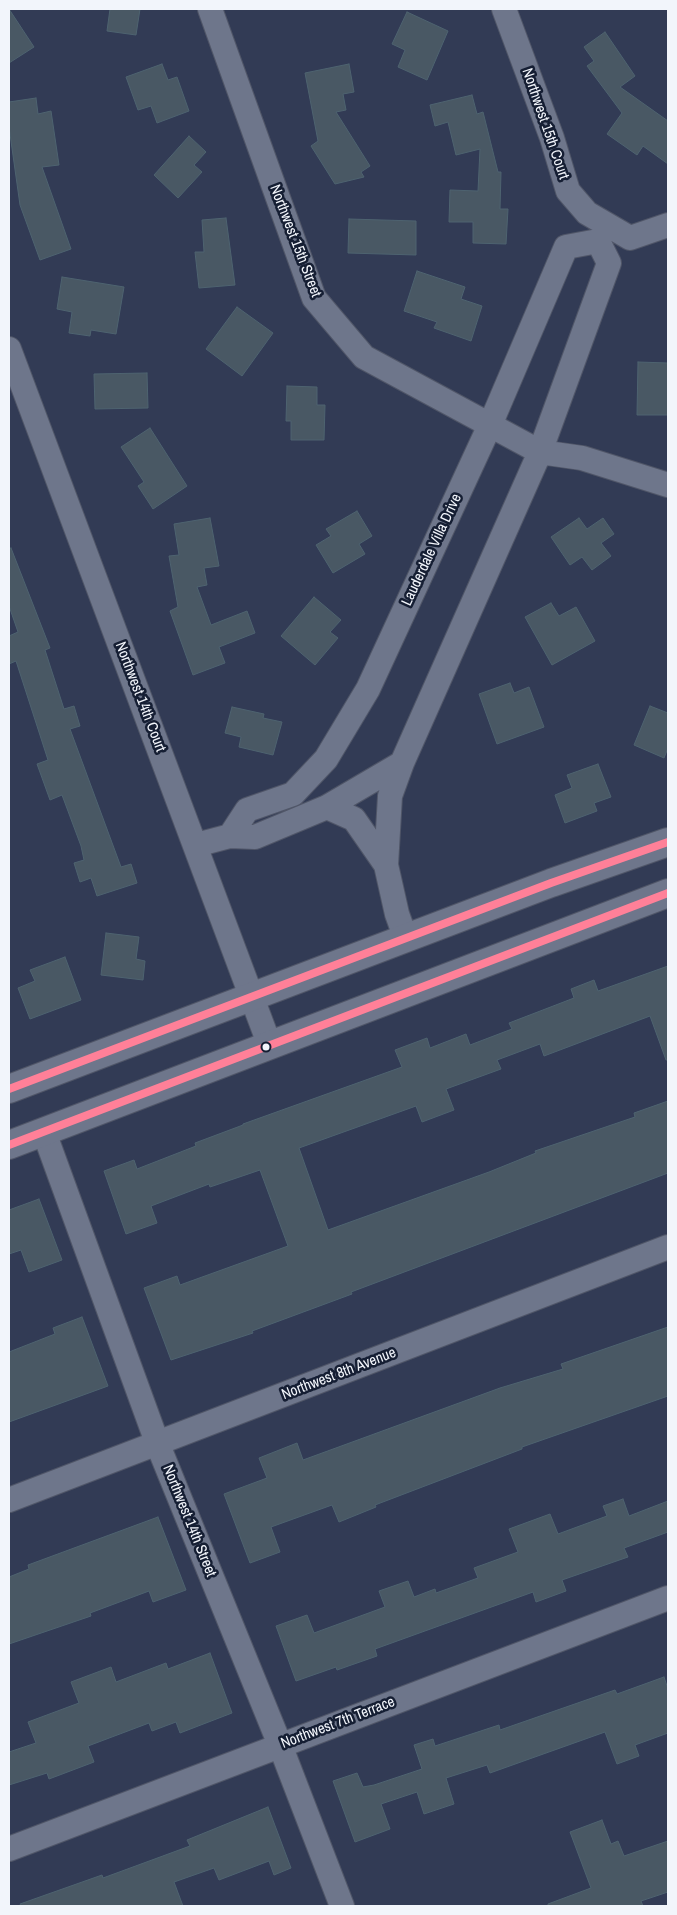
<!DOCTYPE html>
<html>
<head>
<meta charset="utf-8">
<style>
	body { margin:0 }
	#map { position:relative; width:677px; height:1915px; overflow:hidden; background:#323b55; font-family:"Archivo Narrow",sans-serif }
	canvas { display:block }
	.frame { position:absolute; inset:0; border:10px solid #f2f5fb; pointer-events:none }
</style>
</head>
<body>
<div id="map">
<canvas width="677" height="1915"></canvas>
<div class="frame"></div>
</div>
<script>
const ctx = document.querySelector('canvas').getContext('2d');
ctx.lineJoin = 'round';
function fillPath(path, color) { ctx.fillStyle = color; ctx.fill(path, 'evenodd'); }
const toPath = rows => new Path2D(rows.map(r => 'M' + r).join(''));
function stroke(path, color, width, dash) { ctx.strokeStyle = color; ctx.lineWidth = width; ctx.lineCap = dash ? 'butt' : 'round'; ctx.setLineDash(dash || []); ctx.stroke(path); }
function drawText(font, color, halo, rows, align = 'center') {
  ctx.font = font + ' "Archivo Narrow",sans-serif'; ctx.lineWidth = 5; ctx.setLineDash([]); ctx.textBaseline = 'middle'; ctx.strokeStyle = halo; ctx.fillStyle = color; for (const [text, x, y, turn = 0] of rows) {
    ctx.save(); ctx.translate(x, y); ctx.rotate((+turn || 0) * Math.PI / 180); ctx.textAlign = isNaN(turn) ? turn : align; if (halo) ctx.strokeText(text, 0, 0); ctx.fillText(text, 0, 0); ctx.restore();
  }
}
const building = toPath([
	[9,9,34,47,9,63,9,9],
	[110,9,140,9,136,35,107,31,110,9],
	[407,12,448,31,427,80,398,67,405,50,392,44,407,12],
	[605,32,635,76,620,87,668,121,668,164,643,146,637,155,607,134,622,113,587,66,594,61,584,47,605,32],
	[162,64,168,80,177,77,189,111,157,123,151,106,138,110,126,77,162,64],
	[349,64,354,92,343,94,346,110,336,112,370,166,361,172,364,177,335,184,311,146,318,141,305,73,349,64],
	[472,95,477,114,483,112,498,172,501,172,500,209,508,209,506,244,473,243,473,222,449,222,450,190,478,191,480,149,456,155,448,122,435,126,430,105,472,95],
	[36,98,38,114,51,111,59,165,42,167,71,249,40,260,20,205,9,127,9,102,36,98],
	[189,136,206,152,194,165,202,172,178,198,154,175,189,136],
	[226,218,235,285,199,288,195,252,204,252,202,220,226,218],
	[349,219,416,221,416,255,348,253,349,219],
	[417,271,465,287,461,299,482,306,471,341,434,328,437,322,404,311,417,271],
	[62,277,124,287,116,334,91,330,90,336,69,333,72,312,57,309,62,277],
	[237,307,273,333,242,376,206,349,237,307],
	[638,362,668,363,668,415,637,415,638,362],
	[147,373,148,408,95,409,94,374,147,373],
	[287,386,317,387,317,405,325,405,324,440,291,440,291,421,286,421,287,386],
	[150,428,187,486,153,509,138,486,144,482,121,447,150,428],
	[357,511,372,536,359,544,365,554,333,573,316,545,331,536,326,529,357,511],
	[210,518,219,566,204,568,207,585,197,587,211,625,247,611,255,633,219,647,225,663,193,675,170,611,178,607,169,556,179,555,174,524,210,518],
	[579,518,587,529,603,518,614,534,601,543,611,556,592,570,582,557,570,565,551,537,579,518],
	[11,548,50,648,45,650,64,709,74,706,80,726,70,729,121,867,131,864,137,883,97,896,91,878,80,882,74,863,84,860,81,846,62,795,50,800,37,764,48,760,16,661,9,664,9,636,18,632,9,606,9,549,11,548],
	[314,597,341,620,330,632,338,638,315,665,281,636,314,597],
	[551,603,559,616,576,607,595,641,552,665,525,617,551,603],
	[510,683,514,693,529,687,544,727,497,744,479,694,510,683],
	[650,706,668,713,668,748,664,758,634,745,650,706],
	[232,707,264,714,263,718,282,722,273,755,239,747,241,737,225,733,232,707],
	[598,764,611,797,594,803,597,811,565,823,555,795,572,788,567,775,598,764],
	[106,933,139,937,136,959,145,961,143,980,101,975,106,933],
	[65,957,81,1000,30,1019,18,988,35,981,30,970,65,957],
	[668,966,668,1060,666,1060,650,1016,544,1056,540,1044,497,1060,501,1069,446,1089,454,1110,422,1122,416,1106,299,1148,328,1230,489,1172,536,1153,535,1151,635,1117,634,1113,668,1101,668,1173,351,1292,352,1294,252,1331,253,1333,171,1360,144,1288,177,1276,180,1285,288,1246,260,1170,210,1187,209,1184,151,1206,157,1223,126,1234,104,1171,134,1160,137,1169,196,1146,195,1143,243,1125,243,1124,402,1067,395,1050,427,1038,430,1048,466,1034,470,1045,512,1029,509,1023,574,998,571,989,594,980,598,991,668,966],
	[39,1199,62,1260,29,1272,21,1250,9,1254,9,1210,39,1199],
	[82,1317,108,1386,9,1422,9,1352,55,1334,53,1328,82,1317],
	[668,1327,668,1396,522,1447,522,1449,375,1505,376,1507,339,1522,332,1505,271,1527,280,1552,250,1563,224,1494,267,1478,259,1458,297,1443,303,1460,500,1388,563,1369,561,1364,668,1327],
	[623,1499,629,1516,668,1501,668,1532,624,1548,628,1557,562,1580,566,1591,536,1602,533,1592,375,1649,377,1656,337,1670,336,1667,296,1681,276,1626,307,1615,314,1633,385,1607,379,1591,408,1581,414,1597,435,1589,436,1593,478,1578,474,1568,518,1552,509,1529,550,1514,558,1534,607,1516,603,1506,623,1499],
	[158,1517,186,1590,153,1602,149,1591,90,1613,91,1616,9,1644,9,1577,29,1569,28,1565,158,1517],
	[210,1653,232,1713,180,1733,176,1722,152,1731,149,1723,88,1746,94,1762,49,1779,47,1773,9,1785,9,1752,36,1743,28,1722,79,1703,71,1682,111,1667,116,1682,166,1663,168,1669,210,1653],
	[664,1677,668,1689,668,1733,635,1745,639,1756,617,1764,605,1732,490,1773,487,1765,446,1778,454,1804,424,1814,417,1792,381,1804,390,1829,355,1842,333,1781,357,1773,363,1787,374,1785,422,1769,414,1745,433,1739,435,1746,499,1725,500,1730,615,1690,617,1694,664,1677],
	[268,1807,291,1868,274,1875,269,1861,219,1880,214,1868,174,1882,183,1906,21,1906,20,1904,102,1875,103,1878,190,1846,187,1840,268,1807],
	[602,1820,611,1844,618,1841,624,1856,668,1841,668,1892,641,1901,643,1906,548,1906,548,1904,591,1888,570,1832,602,1820]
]);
const street = toPath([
	[210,9,314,298,364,357,540,452,582,458,668,485],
	[504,9,552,138,568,191,587,213,630,238,668,225],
	[9,349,270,1046],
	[327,807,354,819,386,865],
	[230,836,247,810,293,794,326,759,368,689,490,425,566,247,598,241,609,263,540,452,402,763,390,796,386,865,397,914,406,939],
	[196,845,230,836,255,837,327,807,402,763],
	[44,1132,158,1445,280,1745,342,1906],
	[9,1500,668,1247],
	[9,1849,668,1598]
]);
const secondary = toPath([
	[9,1089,551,883,668,842],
	[9,1145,668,893]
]);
const bus1 = toPath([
	[9,1089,551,883,668,842],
	[9,1145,668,893]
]);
const markers = [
	[266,1047,4.5,"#f2f5fb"]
];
const streetNames = [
	["Northwest 15th Court",545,124,71],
	["Northwest 15th Street",295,241,69],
	["Lauderdale Villa Drive",432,550,-65],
	["Northwest 14th Court",140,697,69],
	["Northwest 8th Avenue",339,1374,-21],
	["Northwest 14th Street",189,1521,68],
	["Northwest 7th Terrace",338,1723,-21]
];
fillPath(building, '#495864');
stroke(building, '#4e6370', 1);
stroke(street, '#505668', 26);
stroke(secondary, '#505668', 30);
stroke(street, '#6e768b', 24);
stroke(secondary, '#6e768b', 28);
stroke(bus1, '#ff8098', 8);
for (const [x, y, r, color] of markers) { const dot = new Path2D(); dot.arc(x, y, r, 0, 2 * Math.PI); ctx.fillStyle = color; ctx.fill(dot); stroke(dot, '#151e33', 2); }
drawText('15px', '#f2f5fb', '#151e33', streetNames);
</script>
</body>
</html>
